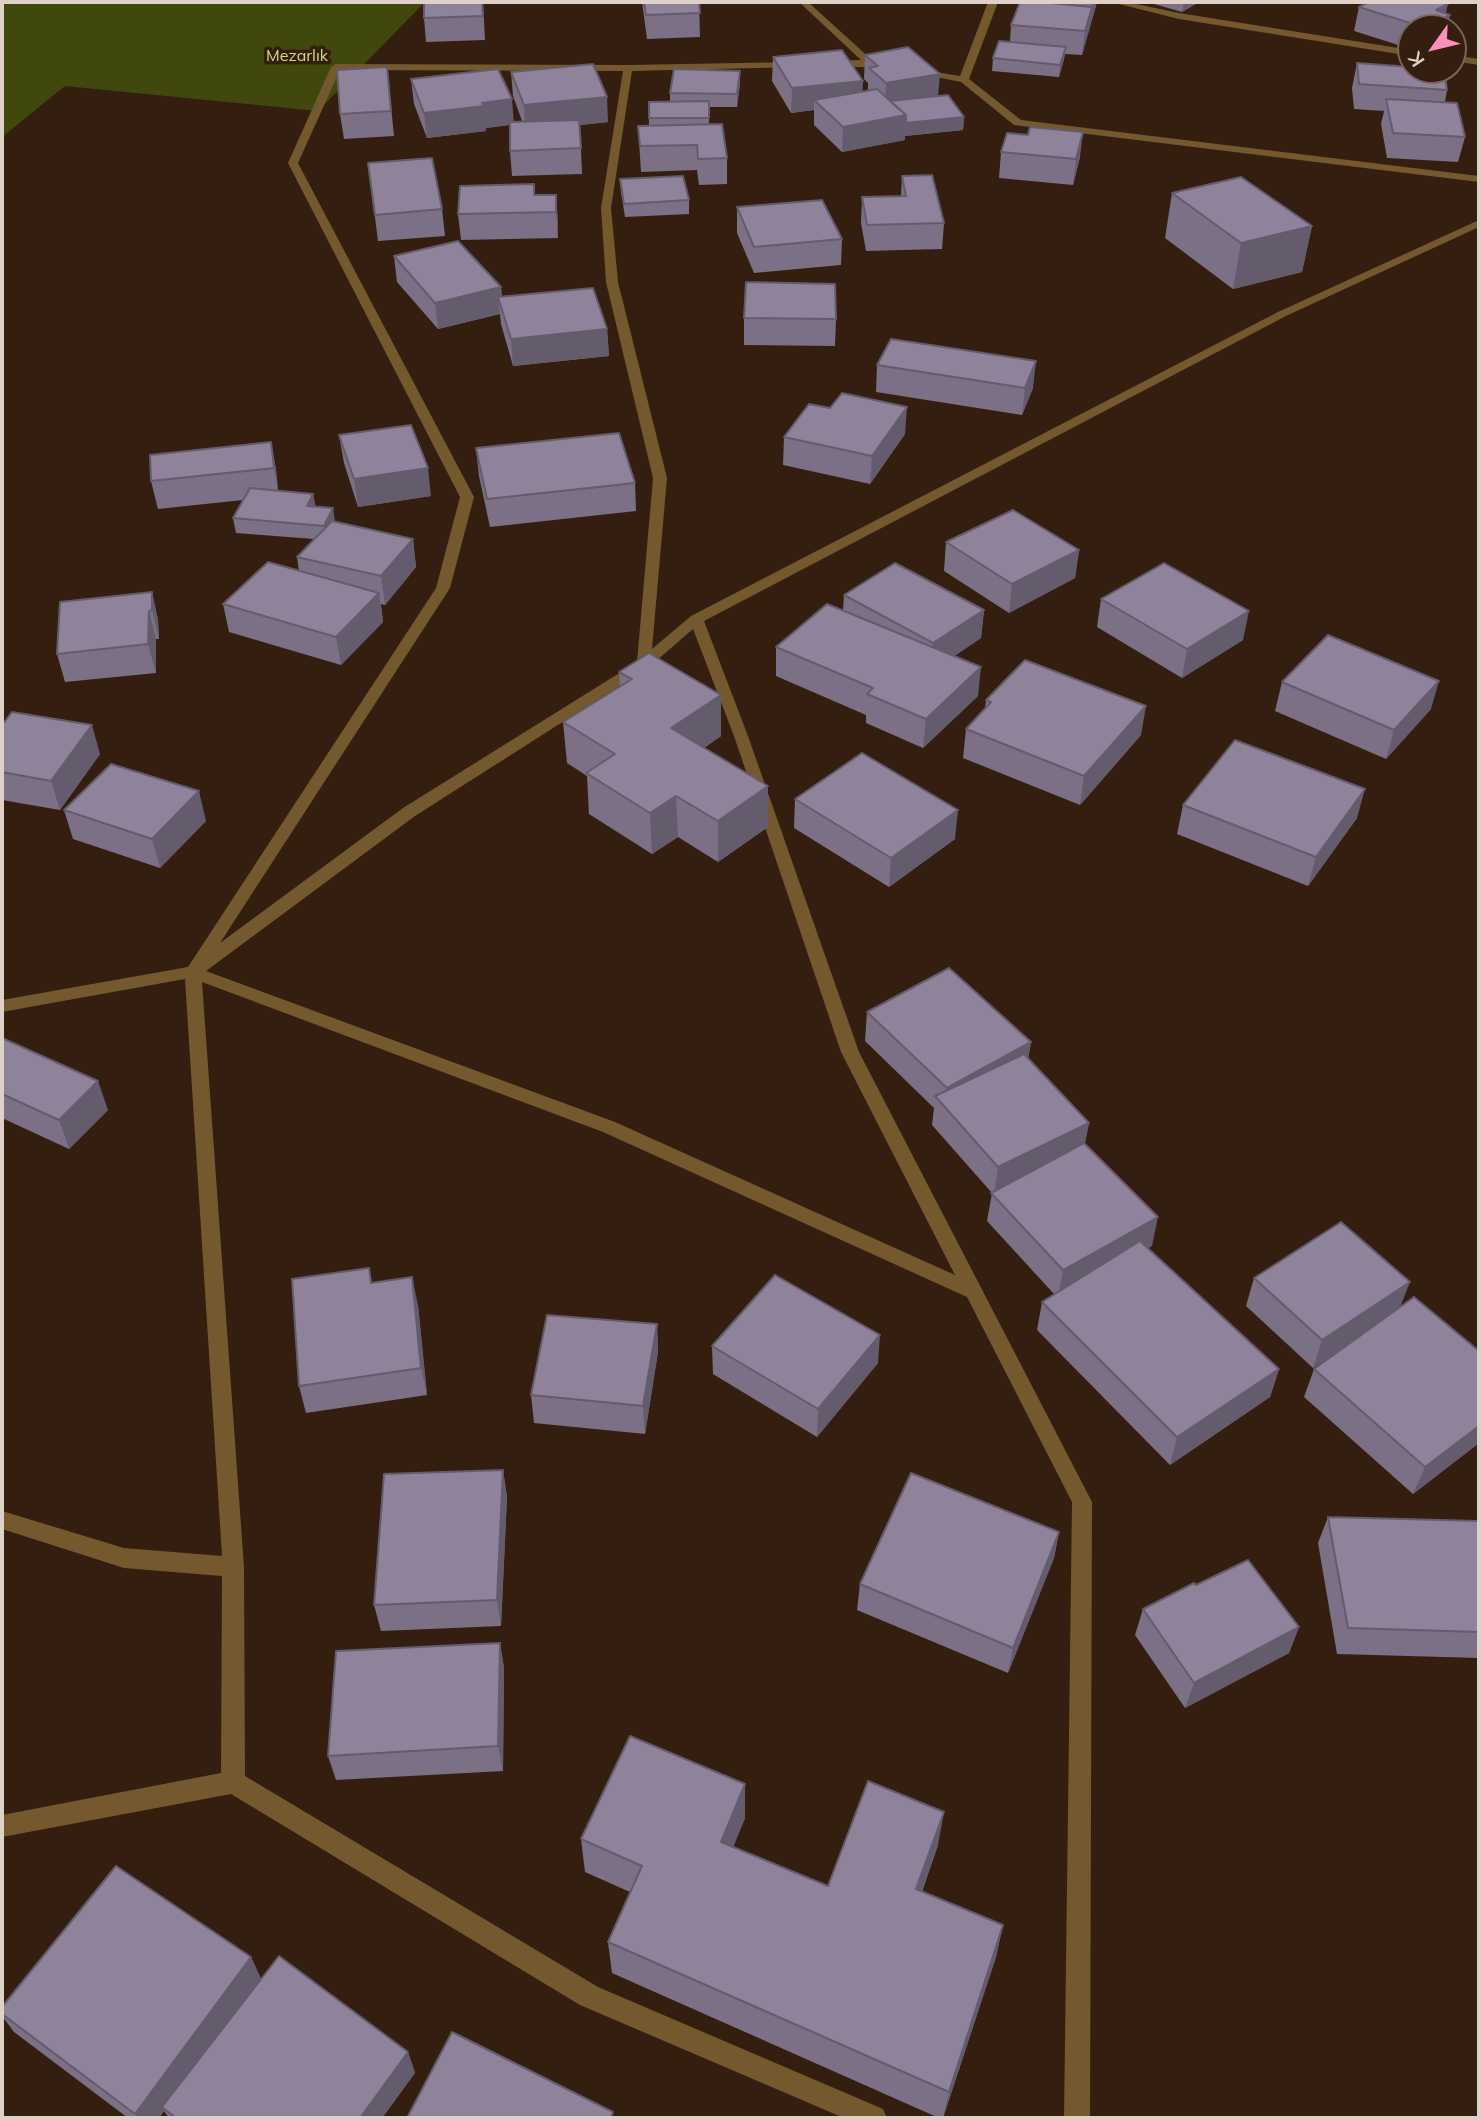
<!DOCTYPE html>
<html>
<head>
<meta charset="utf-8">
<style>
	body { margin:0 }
	#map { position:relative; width:1481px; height:2120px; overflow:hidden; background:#331e10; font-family:Mulish,sans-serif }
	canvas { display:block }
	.frame { position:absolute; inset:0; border:4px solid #e0d1c8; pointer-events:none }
	.north { position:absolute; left:1397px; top:14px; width:70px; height:70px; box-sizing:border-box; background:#331e10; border:2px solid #78665a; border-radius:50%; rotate:236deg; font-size:19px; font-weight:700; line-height:28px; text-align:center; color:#e0d1c8 }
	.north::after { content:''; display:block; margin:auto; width:24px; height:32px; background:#fe8ebb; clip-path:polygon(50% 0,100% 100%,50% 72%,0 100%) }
</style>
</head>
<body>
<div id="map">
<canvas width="1481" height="2120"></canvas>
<div class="frame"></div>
<div class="north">K</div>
</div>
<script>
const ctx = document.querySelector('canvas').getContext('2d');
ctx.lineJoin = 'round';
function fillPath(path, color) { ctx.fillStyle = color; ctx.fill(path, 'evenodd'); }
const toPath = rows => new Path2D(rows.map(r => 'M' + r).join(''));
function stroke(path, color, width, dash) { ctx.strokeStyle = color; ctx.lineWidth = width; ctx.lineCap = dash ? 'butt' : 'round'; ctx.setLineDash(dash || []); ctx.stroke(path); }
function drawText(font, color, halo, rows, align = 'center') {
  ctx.font = font + ' Mulish,sans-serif'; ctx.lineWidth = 7; ctx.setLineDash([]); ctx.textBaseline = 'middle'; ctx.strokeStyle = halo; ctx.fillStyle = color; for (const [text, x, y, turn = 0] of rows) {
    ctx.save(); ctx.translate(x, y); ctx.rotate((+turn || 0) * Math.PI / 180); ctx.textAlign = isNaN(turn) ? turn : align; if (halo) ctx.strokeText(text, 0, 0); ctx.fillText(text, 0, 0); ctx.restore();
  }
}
const green = toPath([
	[2,2,425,2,318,111,65,86,2,137]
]);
const minor = toPath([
	[799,2,808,2,873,61,889,64,889,68,824,66,822,64,827,61,861,60,799,2],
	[988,2,998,2,969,79,1021,120,1479,176,1479,182,1014,125,961,82,912,72,917,69,960,76,988,2],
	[1111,2,1127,2,1179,13,1411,50,1411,56,1179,19,1111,2],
	[1453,55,1479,59,1479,65,1453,61,1453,55],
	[796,62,799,63,799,67,632,71,611,208,618,282,667,478,652,649,691,616,1278,312,1479,220,1479,227,1286,316,704,621,748,736,859,1052,1092,1502,1090,2118,1064,2118,1072,1502,967,1297,603,1132,202,982,244,1567,245,1776,598,1987,883,2109,887,2118,844,2118,580,2005,231,1794,2,1837,2,1815,221,1773,222,1576,124,1568,2,1529,2,1511,124,1548,222,1556,185,979,2,1012,2,1000,188,967,436,588,460,497,288,163,331,67,336,64,628,65,796,62],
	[340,70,623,71,601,208,606,282,653,478,637,662,403,808,220,943,450,588,474,497,298,163,340,70],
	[693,629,734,736,841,1052,955,1275,615,1122,206,971,415,816,649,667,693,629]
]);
const wall = toPath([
	[424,2,483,2,485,40,426,42,424,18],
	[642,2,699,2,700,37,647,39],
	[1020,2,1097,2,1082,55,1065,54,1059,77,992,71,993,58,1010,42,1011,25],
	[1147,2,1199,2,1182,12],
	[1359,7,1446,13,1447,28,1411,28,1411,49,1354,31],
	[865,55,938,96,964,117,963,130,905,136,905,140,842,152,814,125,814,110,791,113,772,81,773,57,862,92,868,91,868,83,864,79],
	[1357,63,1447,90,1445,102,1465,137,1458,162,1387,158,1381,124,1384,111,1354,109,1352,88],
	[387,67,394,136,344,139,340,114],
	[511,72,608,122,580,125,582,174,512,176,510,151,510,125,486,128,486,131,427,138,414,104,411,79,514,122,522,121,513,96],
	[740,83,737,107,709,107,709,124,727,158,727,184,699,185,697,170,641,172,638,126,649,126,649,118,670,102,670,93],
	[1001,152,1080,157,1073,185,999,178],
	[368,163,442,209,445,236,378,241],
	[902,176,944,223,942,249,866,251,861,223,862,197,901,196],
	[620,179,689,200,689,214,625,217,621,192],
	[534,184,535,195,556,195,558,238,461,240,458,214],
	[1172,193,1312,226,1302,272,1233,289,1165,238],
	[737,207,842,239,841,265,754,273,737,233],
	[394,256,501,287,502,297,607,329,609,356,513,366,501,324,500,314,438,329,397,282],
	[744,318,836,319,835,346,744,345],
	[877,365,1033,388,1022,415,876,392],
	[905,434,870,484,783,465,784,437],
	[339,435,431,496,358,507,344,463],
	[271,442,276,470,278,491,313,494,315,506,335,522,413,539,416,567,385,605,381,604,383,622,341,665,229,632,223,604,299,571,297,557,314,539,236,533,233,518,243,500,158,509,151,481],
	[476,448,635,483,636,511,490,527,479,476],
	[946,542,1079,550,1075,578,1009,613,944,571],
	[152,592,158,620,159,639,156,639,156,673,65,682,57,654],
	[844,595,984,610,981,638,954,656,978,696,923,748,866,723,866,715,776,676,776,647,843,610],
	[1101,599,1243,640,1182,678,1097,627],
	[619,672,721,695,721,736,704,748,768,827,718,862,678,837,652,854,589,814,587,776,567,763,563,722,620,687],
	[1282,682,1431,709,1386,759,1275,711],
	[986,700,1141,735,1080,805,963,758,966,729,985,708],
	[2,725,100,754,60,810,2,800],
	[795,799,955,839,889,887,794,828],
	[1183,805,1357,818,1308,886,1177,834],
	[64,810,206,821,160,868,73,839],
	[867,1012,1031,1042,1028,1059,1089,1123,1085,1143,1152,1246,1148,1248,1279,1369,1270,1397,1170,1465,1037,1330,1042,1302,1054,1294,987,1221,992,1193,932,1125,934,1108,865,1041],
	[2,1038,108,1110,69,1149,2,1118],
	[369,1268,372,1283,418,1305,427,1395,306,1413,299,1386],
	[1254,1278,1400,1307,1479,1351,1479,1443,1413,1494,1304,1397,1314,1369,1346,1346,1313,1368,1246,1306],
	[657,1324,658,1352,645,1434,534,1423,531,1395],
	[712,1346,878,1363,817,1437,713,1374],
	[503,1470,507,1497,501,1626,381,1631,374,1605],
	[1328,1517,1479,1528,1479,1658,1337,1654,1318,1543],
	[1059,1532,1054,1558,1008,1673,857,1610,860,1584],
	[1196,1585,1299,1627,1289,1653,1185,1708,1135,1635,1143,1609],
	[500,1643,504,1668,503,1771,336,1780,328,1756],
	[745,1818,733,1847,828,1886,938,1845,922,1892,1003,1925,996,1957,943,2118,939,2118,612,1973,608,1942,630,1892,585,1872,581,1839],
	[251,1957,261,1979,408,2052,415,2073,382,2118,169,2118,164,2111,159,2118,128,2118,14,2032,2,2016,2,2007]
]);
const shadedWall = toPath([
	[1093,2,1097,2,1082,55,1085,31],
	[1184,2,1199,2,1182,12],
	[1448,4,1445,17,1450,15,1447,28,1426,28,1436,10],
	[1066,47,1064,60,1059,77,1060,65],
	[740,71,740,83,737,107,737,94],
	[940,74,938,98,885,108,886,83],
	[863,81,862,105,814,100,814,110,791,113,792,88],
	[607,97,608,122,580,125,582,174,580,125,525,130,524,105],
	[512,99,514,124,486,128,486,131,427,138,424,113,482,103],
	[906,115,964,117,963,130,905,136,905,140,842,152,843,127],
	[1083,132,1080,157,1073,185,1076,159],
	[556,195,558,220,558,238,556,212],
	[1312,226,1302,272,1233,289,1241,243],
	[501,287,503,313,498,297,500,314,438,329,435,303],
	[607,329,609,356,513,366,511,339],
	[1036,361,1033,388,1022,415,1025,388],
	[907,407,905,434,870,484,872,456],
	[271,442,276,470,279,496,274,468],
	[428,468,431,496,358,507,354,479],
	[313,494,316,508,307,506],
	[333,508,335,522,326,540,324,526],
	[413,539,416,567,385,605,381,576],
	[1079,550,1075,578,1009,613,1012,584],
	[152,592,158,620,159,639,152,610],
	[379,593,383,622,341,665,336,637],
	[984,610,981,638,931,672,933,643],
	[149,611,156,639,156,673,148,644],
	[1249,611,1243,640,1182,678,1187,649],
	[981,667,978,696,923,748,926,719],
	[1439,681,1431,709,1386,759,1394,730],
	[721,695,721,736,672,769,671,728],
	[1146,706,1141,735,1080,805,1084,776],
	[92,725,100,754,60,810,51,781],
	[768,786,768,827,718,862,718,821],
	[1365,789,1357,818,1308,886,1316,857],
	[199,791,206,821,160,868,152,839],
	[676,796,678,837,652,854,650,813],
	[958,810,955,839,889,887,891,858],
	[1031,1042,1026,1071,945,1107,947,1088],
	[98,1081,108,1110,69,1149,59,1120],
	[1089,1123,1083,1152,994,1195,998,1167],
	[1158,1217,1152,1246,1058,1298,1063,1270],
	[412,1277,418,1305,427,1395,421,1368],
	[1410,1282,1399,1310,1313,1368,1322,1340],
	[657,1324,658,1352,645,1434,643,1406],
	[880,1335,878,1363,817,1437,818,1409],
	[1279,1369,1270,1397,1170,1465,1177,1437],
	[1479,1426,1479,1443,1413,1494,1425,1467],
	[503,1470,507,1497,501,1626,497,1600],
	[1059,1532,1054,1558,1008,1673,1013,1648],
	[1299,1627,1289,1653,1185,1708,1194,1683],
	[500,1643,504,1668,503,1771,498,1746],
	[745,1784,745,1818,722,1875,721,1842],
	[944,1812,938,1845,911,1921,916,1889],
	[1003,1925,996,1957,943,2118,949,2092],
	[251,1957,261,1979,162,2107,164,2111,159,2118,138,2118,135,2114],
	[408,2052,415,2073,382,2118,360,2118]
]);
const building = toPath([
	[424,2,482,2,483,16,424,18,424,2],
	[644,2,699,2,700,13,646,15,644,2],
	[1020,2,1039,2,1092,7,1085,31,1011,25,1020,2],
	[1369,2,1440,2,1448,4,1436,10,1450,15,1426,28,1359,7,1369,2],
	[999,41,1066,47,1060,65,993,58,999,41],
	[908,47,940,74,886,83,869,68,878,66,865,55,908,47],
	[842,50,863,81,792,88,773,57,842,50],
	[1357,63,1411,67,1411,70,1444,70,1447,90,1359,84,1357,63],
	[593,64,607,97,524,105,511,72,593,64],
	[387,67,391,111,340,114,337,70,387,67],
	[498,69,512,99,482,103,484,106,424,113,411,79,498,69],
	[674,69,740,71,737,94,670,93,674,69],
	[877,89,906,115,843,127,814,100,877,89],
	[948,95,964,117,906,123,906,115,890,101,948,95],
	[1386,99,1457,103,1465,137,1393,133,1386,99],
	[709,101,709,118,649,118,649,102,709,101],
	[579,120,581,148,510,151,510,122,579,120],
	[722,124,727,158,698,159,697,145,640,146,638,126,722,124],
	[1030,127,1083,132,1076,159,1001,152,1007,133,1028,135,1030,127],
	[432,158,442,209,375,215,368,163,432,158],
	[932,175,944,223,867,225,862,197,906,196,902,176,932,175],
	[683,176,689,200,624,204,620,179,683,176],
	[1241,177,1312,226,1241,243,1172,193,1241,177],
	[534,184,534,195,556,195,556,212,458,214,460,186,534,184],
	[822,200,842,239,754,247,737,207,822,200],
	[458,241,501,287,435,303,394,256,458,241],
	[746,282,835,284,836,319,744,318,746,282],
	[593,288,607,329,511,339,498,297,593,288],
	[891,339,1036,361,1025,388,877,365,891,339],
	[842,393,907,407,872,456,784,437,809,404,830,408,842,393],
	[411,425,428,468,354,479,339,435,411,425],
	[619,433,635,483,487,499,476,448,619,433],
	[271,442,274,468,151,481,150,455,271,442],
	[250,488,313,494,307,506,333,508,324,526,233,518,250,488],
	[1013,510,1079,550,1012,584,946,542,1013,510],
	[332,521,413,539,381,576,297,557,332,521],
	[268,562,379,593,336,637,223,604,268,562],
	[895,563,984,610,933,643,844,595,895,563],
	[1164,563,1249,611,1187,649,1101,599,1164,563],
	[152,592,152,610,149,611,148,644,57,654,60,602,152,592],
	[827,604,981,667,926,719,867,694,873,688,776,647,827,604],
	[1328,635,1439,681,1394,730,1282,682,1328,635],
	[649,653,721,695,671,728,768,786,718,821,676,796,650,813,586,773,615,754,563,722,632,679,619,672,649,653],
	[1025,660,1146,706,1084,776,966,729,991,702,986,700,1025,660],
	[12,712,92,725,51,781,2,772,2,725,12,712],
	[1235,740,1365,789,1316,857,1183,805,1235,740],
	[862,753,958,810,891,858,795,799,862,753],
	[111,764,199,791,152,839,64,810,111,764],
	[949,968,1031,1042,947,1088,867,1012,949,968],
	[2,1038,98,1081,59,1120,2,1094,2,1038],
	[1024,1054,1089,1123,998,1167,935,1096,1024,1054],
	[1084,1143,1158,1217,1063,1270,991,1193,1084,1143],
	[1341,1222,1410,1282,1322,1340,1254,1278,1341,1222],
	[1140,1241,1279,1369,1177,1437,1042,1302,1140,1241],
	[369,1268,371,1283,412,1277,421,1368,299,1386,292,1279,369,1268],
	[775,1275,880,1335,818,1409,712,1346,775,1275],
	[1414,1297,1479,1351,1479,1426,1425,1467,1314,1369,1414,1297],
	[547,1315,657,1324,643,1406,531,1395,547,1315],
	[503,1470,497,1600,374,1605,384,1474,503,1470],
	[911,1473,1059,1532,1013,1648,860,1584,911,1473],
	[1328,1517,1478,1521,1479,1528,1479,1632,1348,1628,1328,1517],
	[1248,1560,1299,1627,1194,1683,1143,1609,1194,1583,1196,1585,1248,1560],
	[500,1643,498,1746,328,1756,336,1651,500,1643],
	[630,1736,745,1784,721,1842,828,1886,868,1781,944,1812,916,1889,1003,1925,949,2092,608,1942,642,1866,581,1839,630,1736],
	[116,1866,251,1957,135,2114,2,2014,2,2007,116,1866],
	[279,1956,408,2052,360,2118,176,2118,162,2107,279,1956],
	[452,2032,613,2112,611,2118,407,2118,452,2032]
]);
const farParknames = [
	["Mezarlık",297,56]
];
fillPath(green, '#40480d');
fillPath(minor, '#73592d');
fillPath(wall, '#7b7085');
fillPath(shadedWall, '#645b6c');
fillPath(building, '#8f829b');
stroke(building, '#645b6c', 2);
drawText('16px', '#cddf7d', '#331e10', farParknames);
</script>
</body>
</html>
